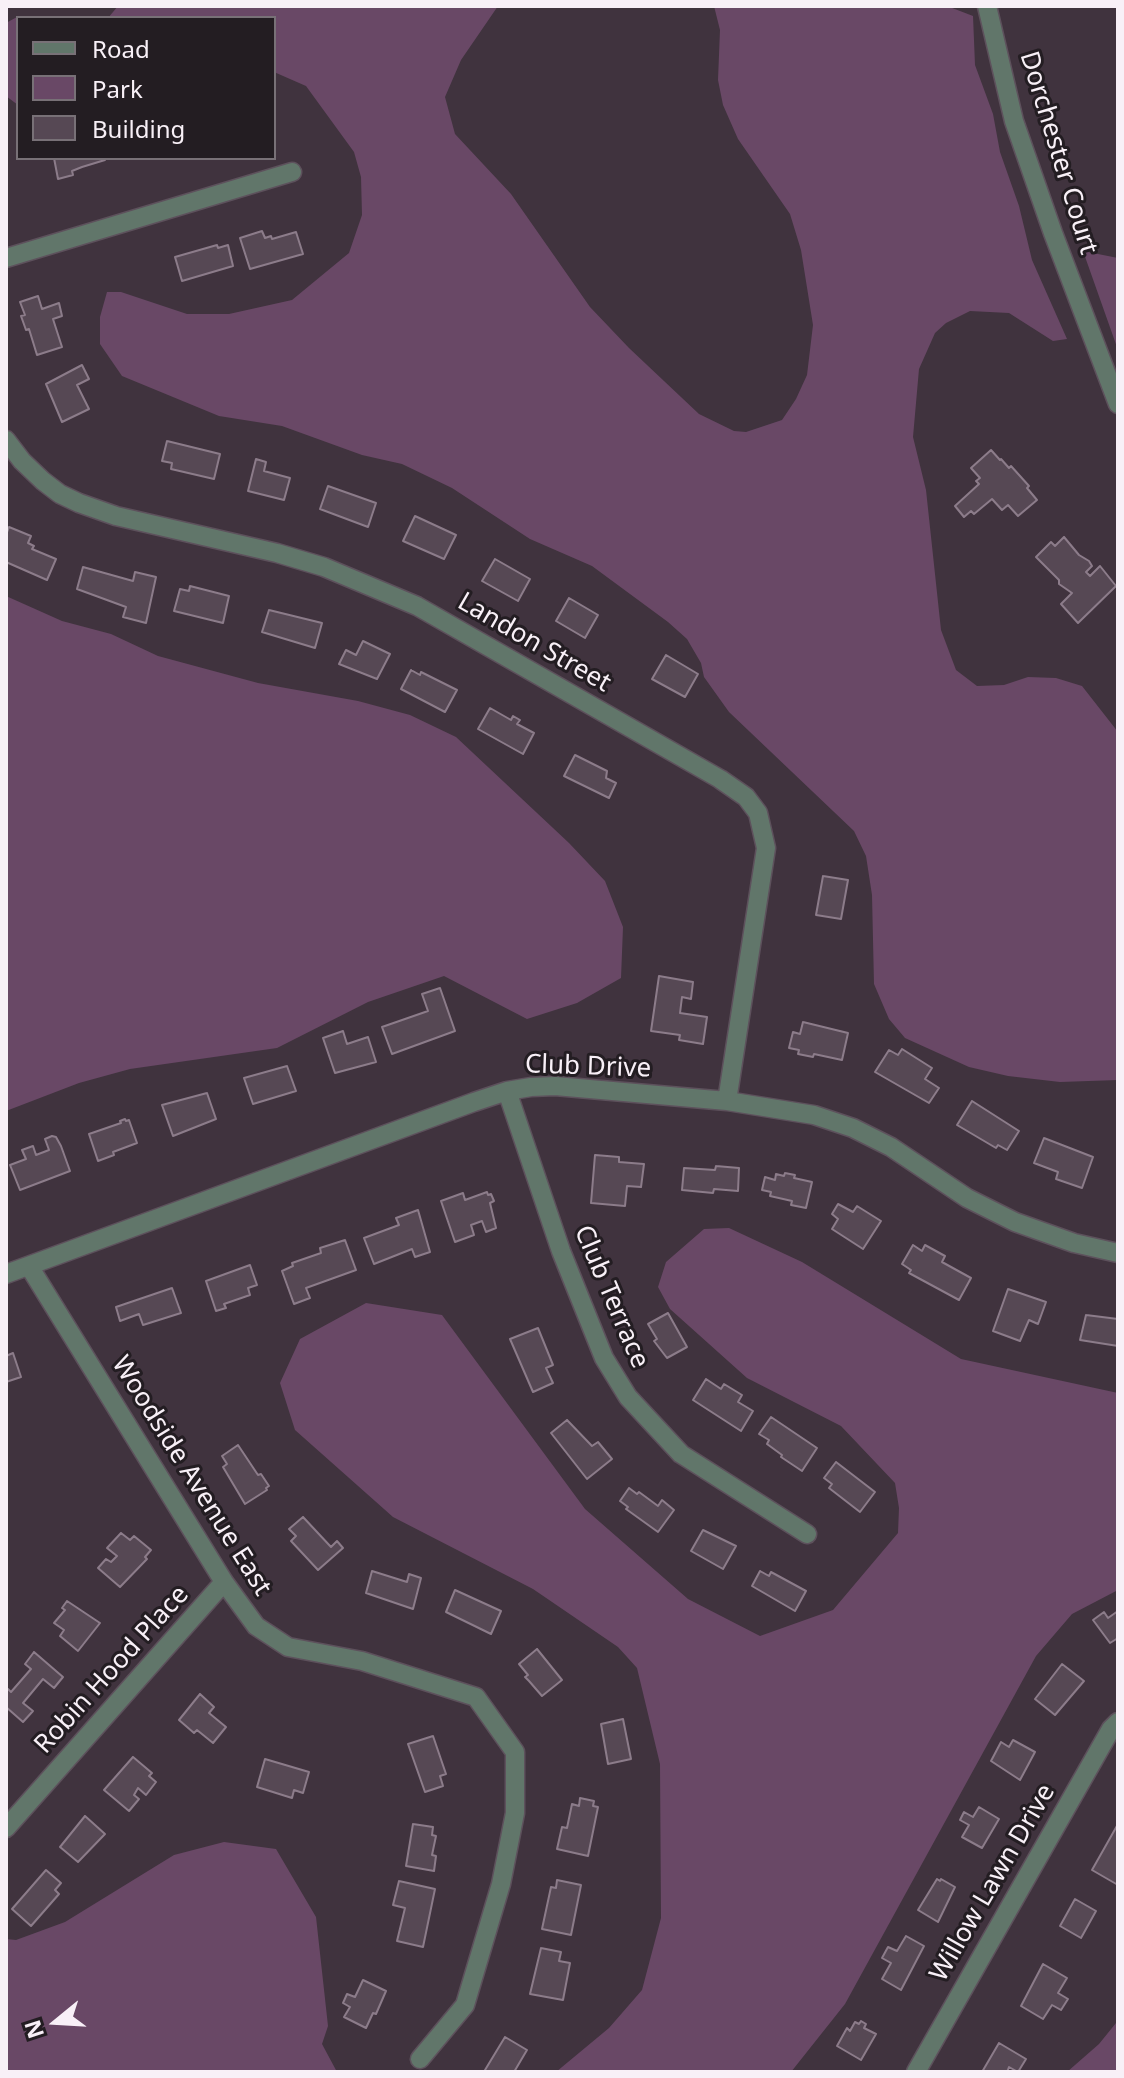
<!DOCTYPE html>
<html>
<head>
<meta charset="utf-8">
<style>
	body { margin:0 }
	#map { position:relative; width:1124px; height:2078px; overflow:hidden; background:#40333e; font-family:"Noto Sans",sans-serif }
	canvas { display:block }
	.frame { position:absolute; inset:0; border:8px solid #f8f0f7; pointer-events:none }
	.legend { position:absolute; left:16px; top:16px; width:260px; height:144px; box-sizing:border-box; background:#231d22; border:2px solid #787177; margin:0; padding:10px 14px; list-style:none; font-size:24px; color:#f8f0f7 }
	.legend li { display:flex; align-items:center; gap:16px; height:40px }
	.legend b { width:40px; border:2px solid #787177 }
	.north { position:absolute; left:16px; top:1982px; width:80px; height:80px; -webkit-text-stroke:6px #231d22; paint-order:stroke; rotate:252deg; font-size:22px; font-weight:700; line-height:32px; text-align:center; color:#f8f0f7 }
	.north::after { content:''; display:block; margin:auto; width:28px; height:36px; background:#f8f0f7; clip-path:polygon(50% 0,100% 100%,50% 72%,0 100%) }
</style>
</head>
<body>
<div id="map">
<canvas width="1124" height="2078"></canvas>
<div class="frame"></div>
<ul class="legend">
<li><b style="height:10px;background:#61766a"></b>Road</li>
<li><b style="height:22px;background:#694866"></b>Park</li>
<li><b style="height:22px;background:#564854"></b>Building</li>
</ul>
<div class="north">N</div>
</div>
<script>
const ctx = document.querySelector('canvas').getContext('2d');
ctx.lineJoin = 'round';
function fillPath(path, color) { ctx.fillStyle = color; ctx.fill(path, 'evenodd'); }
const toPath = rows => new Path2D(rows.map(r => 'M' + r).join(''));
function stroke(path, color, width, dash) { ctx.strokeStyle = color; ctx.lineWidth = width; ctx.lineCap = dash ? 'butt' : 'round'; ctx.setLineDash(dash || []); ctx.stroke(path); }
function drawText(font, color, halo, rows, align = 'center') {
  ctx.font = font + ' "Noto Sans",sans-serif'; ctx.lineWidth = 6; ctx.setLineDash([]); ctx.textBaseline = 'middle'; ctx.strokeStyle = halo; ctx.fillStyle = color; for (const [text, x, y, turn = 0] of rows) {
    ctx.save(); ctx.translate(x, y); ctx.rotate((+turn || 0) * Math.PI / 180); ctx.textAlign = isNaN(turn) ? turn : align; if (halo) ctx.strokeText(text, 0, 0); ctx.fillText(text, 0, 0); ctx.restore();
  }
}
const green = toPath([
	[118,6,498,6,461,60,445,97,455,134,511,194,590,307,629,348,699,414,734,431,746,432,782,420,796,399,807,375,813,325,801,250,790,214,738,139,723,105,718,80,720,30,714,6,947,6,973,16,975,65,993,114,1000,152,1019,206,1032,260,1067,339,1053,341,1009,313,970,311,946,323,935,333,919,369,913,437,926,490,941,630,956,670,977,686,1004,685,1028,677,1056,678,1082,686,1118,732,1118,1080,1060,1082,1008,1076,969,1067,905,1038,889,1019,874,984,872,895,866,856,854,831,729,712,704,677,701,663,687,639,668,622,592,566,530,539,452,488,402,464,362,455,282,426,219,416,122,376,100,344,100,317,107,292,121,292,187,314,229,314,292,300,349,253,362,215,361,177,354,152,306,86,274,72,274,18,108,18],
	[17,17,21,18,18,18,18,105,6,96,6,23],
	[1083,251,1118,258,1118,350],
	[6,596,62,621,111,634,158,656,258,683,358,701,410,715,456,737,569,843,605,881,623,927,621,978,577,1003,527,1019,444,976,368,1002,277,1048,130,1069,79,1083,6,1111],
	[729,1228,802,1262,961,1359,1118,1393,1118,1590,1072,1614,1036,1656,845,2004,791,2072,556,2072,609,2028,642,1990,661,1918,660,1764,637,1668,618,1647,533,1589,393,1517,295,1430,280,1383,300,1339,366,1303,442,1315,585,1509,688,1599,760,1636,833,1610,898,1533,899,1508,895,1483,841,1426,747,1378,670,1309,658,1287,666,1262,704,1229],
	[224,1842,276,1849,316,1917,328,2026,322,2044,337,2072,6,2072,6,1939,16,1940,65,1922,174,1855],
	[1118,2014,1118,2072,1067,2072,1099,2044,1116,2023]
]);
const building = toPath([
	[54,158,105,158,105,160,82,167,72,171,73,175,58,179,54,158],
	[262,231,265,238,271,236,272,239,296,232,303,254,250,269,240,238,262,231],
	[217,245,218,248,228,245,233,266,182,281,175,257,217,245],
	[38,296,42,309,59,303,62,316,53,319,62,347,37,355,29,329,26,330,21,316,25,315,20,302,38,296],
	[82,365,89,379,77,385,89,409,62,422,46,384,82,365],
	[167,441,220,454,214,479,171,469,172,463,162,461,167,441],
	[991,450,1000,460,1001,459,1009,468,1011,466,1029,486,1027,488,1037,500,1018,516,1008,505,1002,510,992,499,974,514,971,511,964,517,955,506,979,484,976,481,980,478,971,468,991,450],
	[256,459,266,462,264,471,290,478,284,500,248,491,256,459],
	[328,486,376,503,368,527,320,509,328,486],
	[415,516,456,535,444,559,403,541,415,516],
	[9,527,31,536,28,543,34,546,32,549,56,559,47,580,6,562,6,535,9,527],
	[1064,537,1079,555,1089,561,1092,566,1086,572,1090,576,1100,566,1116,586,1078,623,1061,604,1072,593,1059,584,1059,580,1036,557,1051,542,1055,546,1064,537],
	[495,559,530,579,518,601,482,581,495,559],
	[83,567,133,581,135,572,156,577,146,623,123,617,126,607,77,589,83,567],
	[190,586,229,596,223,623,174,611,180,589,189,591,190,586],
	[569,598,598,615,585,638,556,621,569,598],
	[269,610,322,623,315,648,262,632,269,610],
	[363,641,390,654,377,679,339,664,346,650,356,655,363,641],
	[666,655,698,674,685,697,652,679,666,655],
	[411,670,420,675,421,672,457,690,445,712,401,689,411,670],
	[490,708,511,720,513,716,520,720,517,724,534,733,523,754,478,729,490,708],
	[575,755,607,771,606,778,616,783,609,798,564,776,575,755],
	[823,876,848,880,841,919,816,915,823,876],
	[659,976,693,982,691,999,682,997,680,1013,707,1017,703,1044,679,1040,680,1035,651,1031,659,976],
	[440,988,455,1031,392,1054,382,1027,428,1011,422,994,440,988],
	[803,1022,848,1033,842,1060,814,1054,813,1057,798,1054,799,1050,789,1048,793,1032,800,1034,803,1022],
	[343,1031,347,1044,368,1037,376,1062,335,1073,323,1038,343,1031],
	[902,1049,932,1068,925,1079,939,1088,929,1103,875,1072,889,1050,898,1055,902,1049],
	[287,1066,296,1091,253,1104,244,1078,287,1066],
	[207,1093,216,1119,173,1136,162,1105,207,1093],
	[972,1101,1019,1131,1007,1150,998,1145,996,1148,957,1125,972,1101],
	[125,1119,126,1121,129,1120,137,1143,113,1152,114,1155,98,1161,89,1134,121,1123,120,1121,125,1119],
	[52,1136,56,1137,61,1146,70,1171,20,1190,10,1165,26,1159,22,1150,33,1146,36,1155,49,1150,45,1139,52,1136],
	[1044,1138,1093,1157,1082,1188,1056,1179,1058,1172,1034,1163,1044,1138],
	[595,1155,619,1157,619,1162,644,1164,641,1187,627,1186,625,1206,591,1203,595,1155],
	[716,1166,739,1168,738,1191,714,1189,713,1193,682,1190,684,1168,715,1170,716,1166],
	[785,1173,795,1175,794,1178,812,1182,806,1208,791,1205,792,1201,770,1196,771,1192,762,1190,765,1177,775,1180,776,1174,784,1176,785,1173],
	[487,1192,488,1195,491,1194,494,1201,490,1203,496,1228,486,1232,482,1221,471,1225,474,1235,455,1242,441,1201,463,1193,465,1200,487,1192],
	[838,1204,853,1212,857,1206,881,1221,863,1249,832,1229,838,1219,832,1214,838,1204],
	[418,1210,430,1252,415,1257,412,1249,374,1264,364,1238,399,1225,396,1218,418,1210],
	[345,1240,356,1270,306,1288,310,1298,294,1304,282,1271,293,1266,292,1263,321,1253,320,1248,345,1240],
	[913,1245,922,1251,925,1245,945,1256,942,1262,971,1278,959,1300,909,1273,911,1270,902,1264,913,1245],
	[250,1265,257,1285,248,1288,250,1295,224,1304,226,1308,216,1311,206,1281,250,1265],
	[172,1288,181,1313,143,1325,139,1314,120,1321,116,1307,172,1288],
	[1008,1289,1046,1302,1038,1324,1029,1320,1020,1341,993,1331,1008,1289],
	[668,1313,687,1347,667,1358,654,1341,657,1339,648,1324,668,1313],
	[1086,1315,1118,1319,1118,1346,1080,1340,1086,1315],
	[538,1328,553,1365,546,1368,553,1383,533,1392,510,1339,538,1328],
	[13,1353,21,1377,6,1382,6,1356,13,1353],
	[706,1379,721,1389,724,1384,742,1395,738,1402,753,1411,741,1431,693,1400,706,1379],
	[771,1417,817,1448,802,1471,781,1457,782,1455,767,1444,769,1440,759,1434,771,1417],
	[567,1420,592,1446,598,1442,612,1459,587,1479,551,1433,567,1420],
	[238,1445,258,1475,261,1474,269,1486,266,1488,267,1490,245,1504,223,1467,227,1464,222,1456,238,1445],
	[836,1462,875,1492,860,1512,829,1488,832,1484,824,1478,836,1462],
	[629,1488,637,1494,639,1492,658,1506,662,1500,674,1510,658,1532,626,1509,628,1507,620,1501,629,1488],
	[303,1517,331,1547,337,1541,343,1548,318,1570,291,1541,296,1536,289,1529,303,1517],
	[703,1530,736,1546,723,1569,691,1551,703,1530],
	[121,1533,130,1540,134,1536,151,1550,145,1557,147,1559,120,1587,98,1568,106,1559,111,1562,117,1556,107,1548,121,1533],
	[372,1571,407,1582,409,1574,421,1578,413,1609,366,1593,372,1571],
	[760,1571,769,1576,771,1572,806,1591,795,1611,752,1586,760,1571],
	[455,1590,501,1611,491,1634,446,1612,455,1590],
	[67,1601,100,1623,78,1651,60,1636,64,1630,54,1623,65,1610,62,1608,67,1601],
	[1118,1611,1118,1638,1110,1643,1093,1620,1104,1612,1108,1618,1118,1611],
	[537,1649,562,1680,542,1696,529,1681,525,1677,528,1675,519,1664,537,1649],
	[34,1652,63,1677,54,1688,43,1679,23,1703,33,1711,23,1722,6,1707,6,1691,8,1689,11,1692,31,1669,25,1664,34,1652],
	[1062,1664,1084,1681,1055,1715,1035,1699,1062,1664],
	[200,1694,214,1707,209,1713,226,1727,213,1743,197,1730,194,1733,179,1720,200,1694],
	[623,1719,631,1759,608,1764,601,1724,623,1719],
	[433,1736,446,1774,440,1776,443,1786,425,1792,408,1744,433,1736],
	[1013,1740,1035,1752,1020,1780,991,1761,1001,1742,1009,1747,1013,1740],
	[133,1757,152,1773,149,1776,156,1782,146,1795,138,1788,134,1795,139,1799,129,1811,104,1790,133,1757],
	[265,1759,309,1772,303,1793,294,1790,292,1798,257,1787,265,1759],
	[580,1798,594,1801,593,1806,598,1807,588,1856,557,1849,562,1827,567,1828,572,1804,579,1806,580,1798],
	[979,1807,999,1819,982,1848,962,1837,969,1825,960,1820,964,1812,973,1817,979,1807],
	[85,1816,105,1834,78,1862,60,1847,85,1816],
	[413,1824,433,1827,432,1835,436,1836,432,1855,436,1856,434,1871,406,1866,413,1824],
	[1118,1824,1118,1885,1092,1870,1118,1824],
	[46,1870,61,1883,55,1890,59,1894,31,1926,12,1909,46,1870],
	[937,1879,940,1881,941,1879,955,1887,938,1922,918,1910,937,1879],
	[557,1880,581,1885,571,1935,542,1929,551,1887,556,1888,557,1880],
	[399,1881,435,1889,423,1947,397,1941,405,1908,393,1905,399,1881],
	[1075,1899,1096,1911,1081,1938,1060,1926,1075,1899],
	[906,1936,924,1946,901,1990,882,1979,891,1963,882,1958,888,1947,897,1951,906,1936],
	[541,1948,561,1952,559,1961,570,1963,563,2000,530,1994,541,1948],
	[1043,1964,1067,1978,1058,1993,1068,1999,1061,2010,1052,2005,1043,2019,1021,2006,1043,1964],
	[363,1980,386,1991,376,2014,373,2013,366,2028,344,2017,350,2007,343,2003,347,1994,355,1997,363,1980],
	[861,2021,866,2024,864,2028,876,2034,861,2060,837,2046,847,2028,850,2031,855,2022,859,2024,861,2021],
	[505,2037,527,2050,514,2072,487,2072,485,2070,505,2037],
	[999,2043,1026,2059,1018,2072,1009,2067,1007,2072,982,2072,999,2043]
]);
const minor = toPath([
	[987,6,1014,121,1053,233,1118,404],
	[6,258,292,172],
	[6,440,22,461,43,481,60,494,79,503,116,516,277,553,324,567,417,606,720,779,746,797,758,813,766,848,727,1101],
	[507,1091,561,1251,604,1358,628,1397,681,1454,807,1534],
	[29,1266,224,1582,256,1626,288,1647,362,1661,476,1697,515,1752,515,1813,501,1884,465,2005,420,2059],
	[6,1274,474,1102,507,1091,531,1087,555,1086,727,1101,814,1115,853,1128,891,1147,967,1198,1015,1222,1074,1243,1118,1253],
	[6,1828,224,1582],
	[916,2072,1111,1729,1118,1722]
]);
const streetNames = [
	["Dorchester Court",1058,153,73],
	["Landon Street",534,643,30],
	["Club Drive",588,1067,2],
	["Club Terrace",611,1297,67],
	["Woodside Avenue East",191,1476,58],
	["Robin Hood Place",112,1670,-48],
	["Willow Lawn Drive",993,1883,-60]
];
fillPath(green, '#694866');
fillPath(building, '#564854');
stroke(building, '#8c7c8a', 2);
stroke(minor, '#5d515c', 21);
stroke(minor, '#61766a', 18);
drawText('26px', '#f8f0f7', '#231d22', streetNames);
</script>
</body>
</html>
